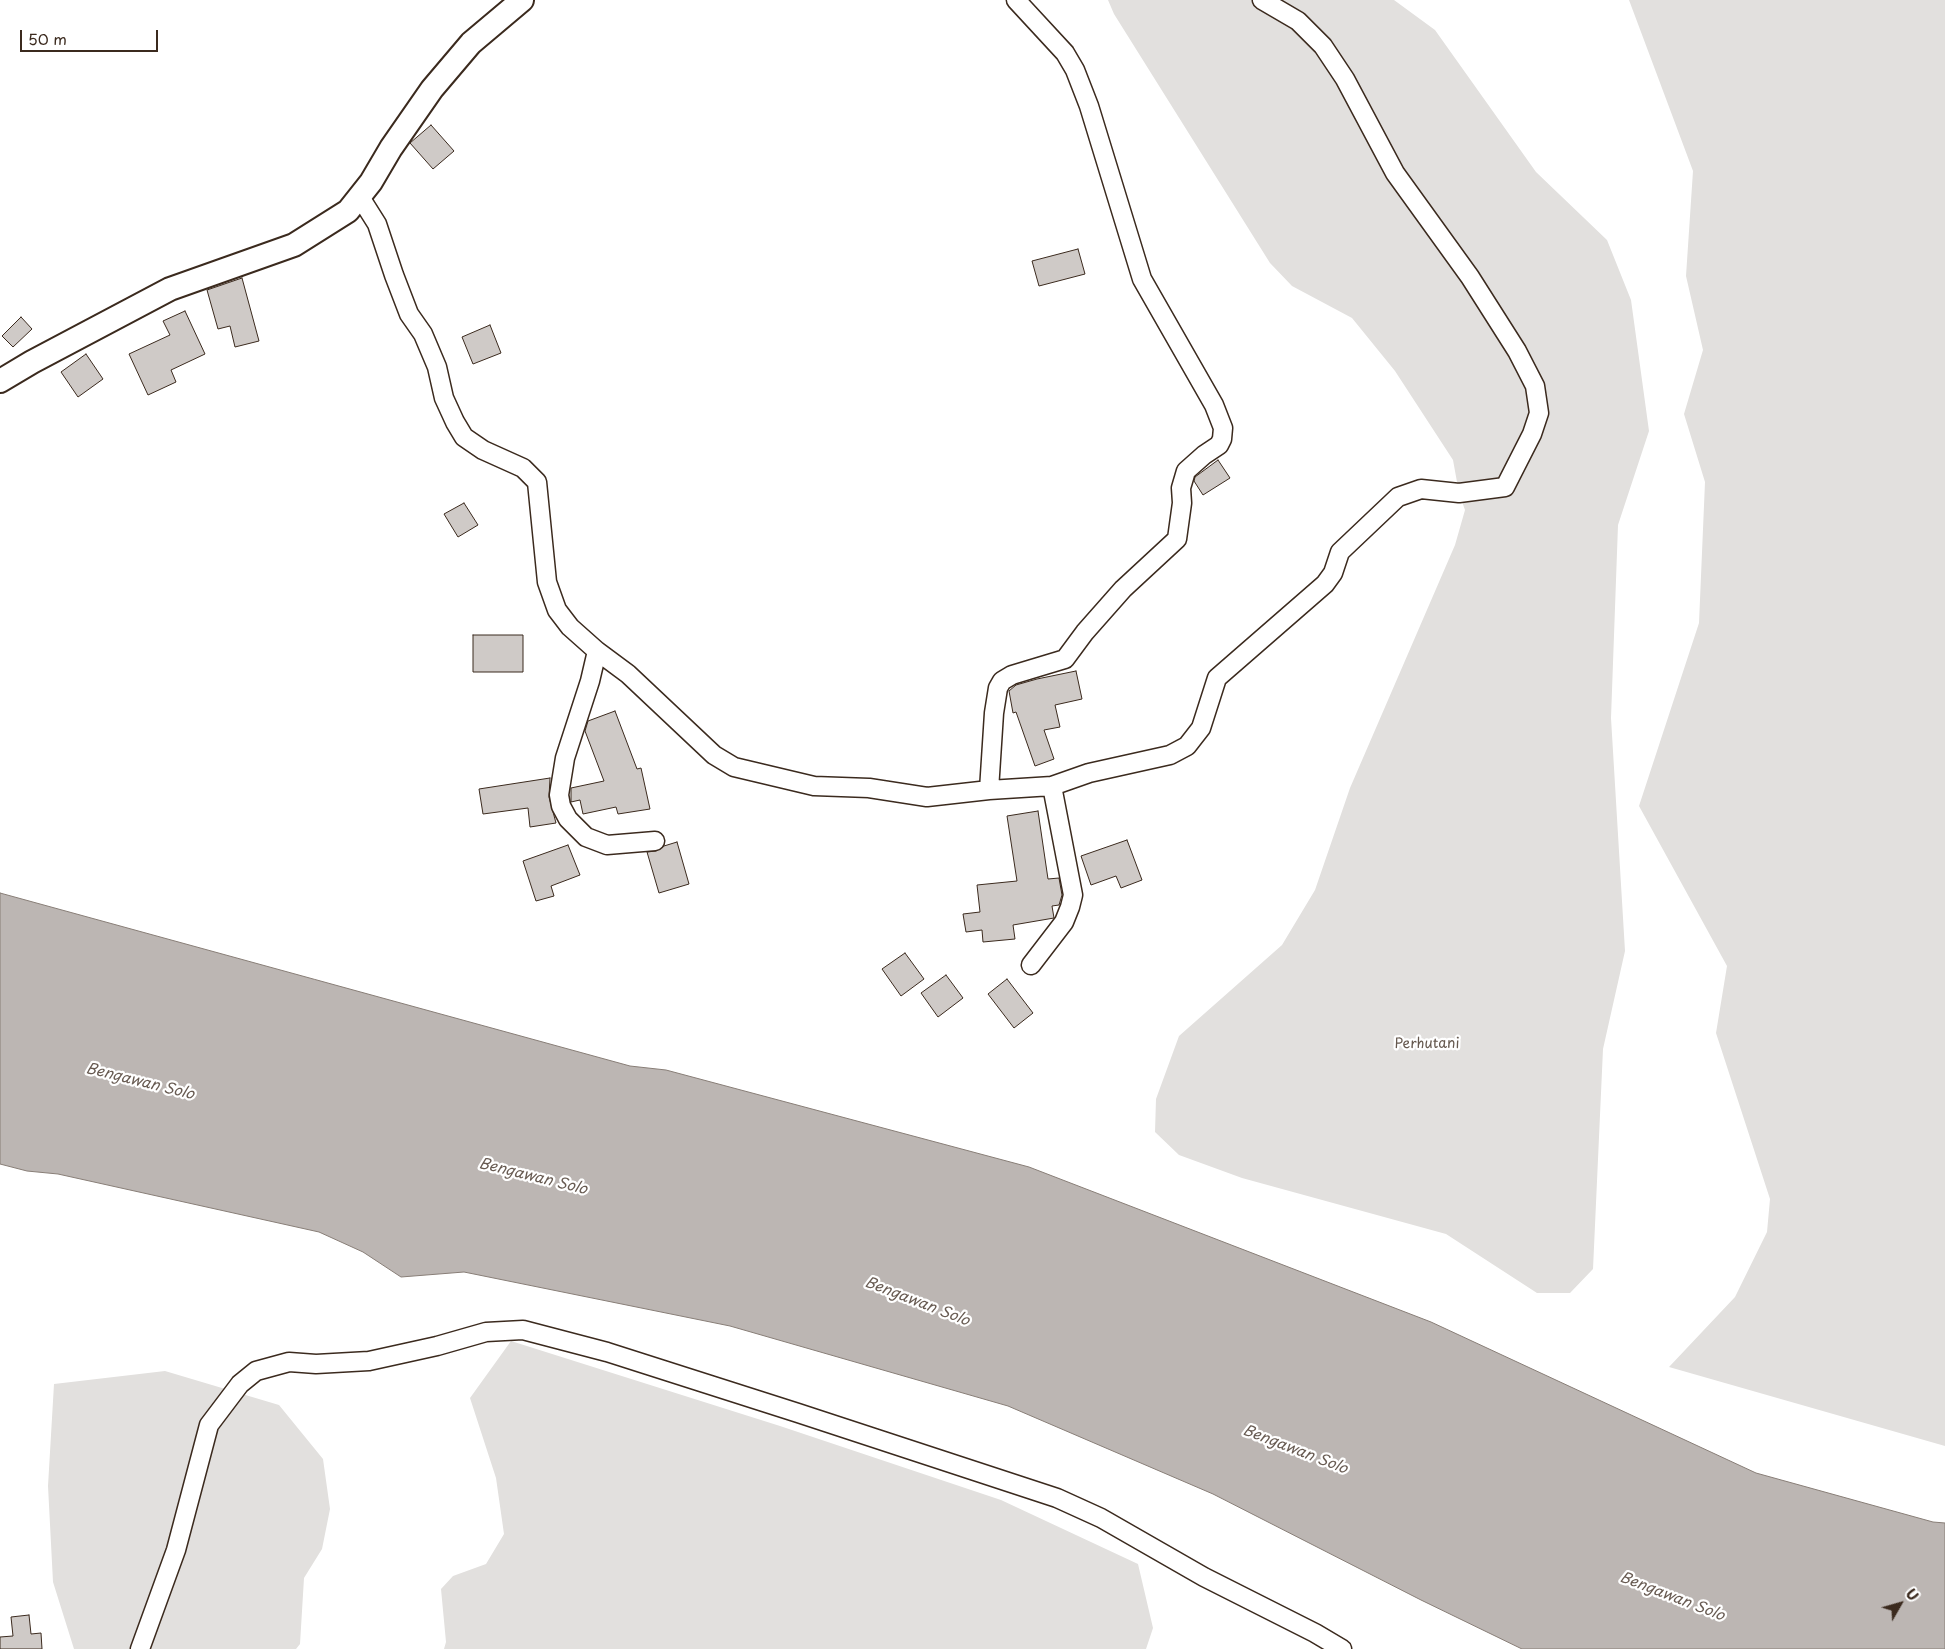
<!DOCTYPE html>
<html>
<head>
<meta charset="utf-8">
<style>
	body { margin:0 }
	#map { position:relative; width:1945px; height:1649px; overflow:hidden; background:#fff; font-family:"Playpen Sans",sans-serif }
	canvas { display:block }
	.north { position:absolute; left:1875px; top:1579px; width:50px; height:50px; -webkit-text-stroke:4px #fff; paint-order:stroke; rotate:52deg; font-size:14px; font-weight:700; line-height:20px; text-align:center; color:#3b2a1e }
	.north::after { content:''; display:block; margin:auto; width:18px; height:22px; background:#3b2a1e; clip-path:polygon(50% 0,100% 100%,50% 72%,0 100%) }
	.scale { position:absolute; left:20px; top:30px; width:138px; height:22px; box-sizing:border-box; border:2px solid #3b2a1e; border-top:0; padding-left:6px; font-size:15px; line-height:18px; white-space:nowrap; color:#3b2a1e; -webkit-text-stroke:4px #fff; paint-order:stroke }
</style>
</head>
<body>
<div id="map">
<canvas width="1945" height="1649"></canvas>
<div class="north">U</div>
<div class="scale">50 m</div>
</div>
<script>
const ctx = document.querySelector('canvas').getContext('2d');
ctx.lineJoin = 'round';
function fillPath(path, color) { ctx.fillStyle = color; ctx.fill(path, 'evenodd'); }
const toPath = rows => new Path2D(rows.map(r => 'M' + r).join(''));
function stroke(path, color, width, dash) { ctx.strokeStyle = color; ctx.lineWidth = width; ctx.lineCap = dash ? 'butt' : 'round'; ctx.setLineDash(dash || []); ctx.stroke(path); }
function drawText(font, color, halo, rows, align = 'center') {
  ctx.font = font + ' "Playpen Sans",sans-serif'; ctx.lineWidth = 4.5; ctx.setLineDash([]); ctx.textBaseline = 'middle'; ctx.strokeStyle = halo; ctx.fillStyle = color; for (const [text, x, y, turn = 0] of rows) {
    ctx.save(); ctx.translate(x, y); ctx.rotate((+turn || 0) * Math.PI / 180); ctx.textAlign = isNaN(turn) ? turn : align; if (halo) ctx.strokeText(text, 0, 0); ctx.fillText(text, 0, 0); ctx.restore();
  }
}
const green = toPath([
	[1108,0,1394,0,1435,30,1536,172,1607,240,1631,300,1649,431,1618,525,1611,718,1625,951,1603,1049,1593,1269,1570,1293,1537,1293,1446,1234,1242,1178,1179,1155,1155,1132,1156,1099,1179,1036,1282,945,1315,890,1350,788,1455,545,1465,510,1459,493,1453,460,1395,371,1352,318,1292,286,1270,263,1114,14],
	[1629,0,1945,0,1945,1446,1669,1367,1735,1297,1767,1232,1770,1199,1716,1033,1727,966,1639,806,1699,623,1705,482,1684,414,1703,350,1686,276,1693,171],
	[511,1341,780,1426,1001,1500,1138,1564,1153,1628,1146,1649,444,1649,446,1642,441,1589,453,1576,486,1564,504,1534,496,1478,470,1398],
	[165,1371,279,1405,323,1459,330,1509,322,1549,304,1578,300,1644,296,1649,74,1649,53,1582,48,1486,54,1384]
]);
const water = toPath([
	[0,893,630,1066,666,1070,1029,1167,1431,1322,1756,1473,1933,1522,1945,1523,1945,1649,1522,1649,1421,1600,1213,1494,1008,1406,730,1326,464,1272,401,1277,363,1252,319,1232,58,1174,27,1171,0,1164,0,893]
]);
const building = toPath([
	[431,125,454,151,433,169,410,143,431,125],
	[1078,249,1085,274,1039,286,1032,261,1078,249],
	[242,278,259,341,235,347,230,326,218,329,207,290,242,278],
	[185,311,205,354,171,370,176,382,148,395,129,354,170,335,163,321,185,311],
	[21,317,32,329,13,347,2,336,21,317],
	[490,325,501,353,473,364,462,337,490,325],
	[86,354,103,379,78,397,61,372,86,354],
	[1218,460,1230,478,1203,495,1194,481,1195,477,1218,460],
	[464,503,478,525,458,537,444,514,464,503],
	[473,635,523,635,523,672,473,672,473,635],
	[1076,671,1082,699,1055,705,1060,727,1044,730,1054,759,1035,766,1016,712,1013,713,1009,691,1016,685,1037,679,1076,671],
	[615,711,637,769,641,768,650,809,618,814,616,807,583,814,580,800,571,802,571,788,604,781,585,731,588,721,615,711],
	[550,778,549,797,556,823,530,827,528,808,483,814,479,789,550,778],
	[1038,811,1048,879,1059,878,1062,895,1059,905,1052,906,1054,918,1013,925,1015,939,983,942,982,930,966,932,963,914,980,912,977,885,1017,881,1007,816,1038,811],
	[1127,840,1142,880,1121,888,1116,876,1091,885,1081,856,1127,840],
	[677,842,689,884,659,893,647,852,656,851,664,846,677,842],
	[568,845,580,875,551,886,554,896,536,901,523,861,568,845],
	[905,953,924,979,901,996,882,969,905,953],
	[946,975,963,998,938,1017,921,993,946,975],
	[1007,979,1033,1013,1014,1028,988,994,1007,979],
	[29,1615,31,1634,41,1633,42,1649,0,1649,0,1637,13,1636,11,1617,29,1615]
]);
const minor = toPath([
	[360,197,377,224,394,275,409,314,423,334,437,367,444,398,455,422,464,437,483,450,523,468,537,482,547,582,557,610,570,627,597,651,628,674,714,755,734,767,814,786,869,788,927,797,989,790,1052,786,1089,773,1170,755,1187,746,1201,728,1217,678,1325,584,1333,573,1340,552,1398,497,1421,489,1459,493,1505,487,1532,434,1539,413,1535,386,1517,351,1470,277,1395,173,1345,79,1323,46,1298,21,1262,0],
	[597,651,590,681,565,758,559,795,561,806,568,819,586,837,607,845,655,841],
	[989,790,994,713,998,688,1002,681,1012,675,1065,659,1085,632,1123,589,1177,539,1182,503,1181,488,1186,471,1204,455,1219,445,1222,439,1223,428,1214,405,1142,279,1089,106,1075,70,1065,53,1016,0],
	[1031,965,1064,922,1070,907,1073,895,1052,786],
	[140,1649,176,1550,209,1425,240,1384,256,1371,289,1362,316,1364,369,1361,437,1346,486,1332,523,1330,607,1352,798,1413,1057,1498,1101,1518,1204,1577,1315,1633,1342,1649]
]);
const tertiary = toPath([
	[0,381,32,362,170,289,294,245,348,211,371,182,391,148,432,89,471,43,522,0]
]);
const parkNames = [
	["Perhutani",1427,1044]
];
const waterNames = [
	["Bengawan Solo",140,1082,14],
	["Bengawan Solo",533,1177,14],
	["Bengawan Solo",917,1302,21],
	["Bengawan Solo",1295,1450,21],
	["Bengawan Solo",1672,1597,21]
];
fillPath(green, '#e2e0de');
fillPath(water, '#bcb6b3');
stroke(water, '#887e77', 1);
fillPath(building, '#cfcac7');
stroke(building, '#3b2a1e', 1);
stroke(minor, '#3b2a1e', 21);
stroke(tertiary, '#3b2a1e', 26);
stroke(minor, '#fff', 18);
stroke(tertiary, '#fff', 22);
drawText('14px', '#65584e', '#fff', parkNames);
drawText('italic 15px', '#685b52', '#fff', waterNames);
</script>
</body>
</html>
